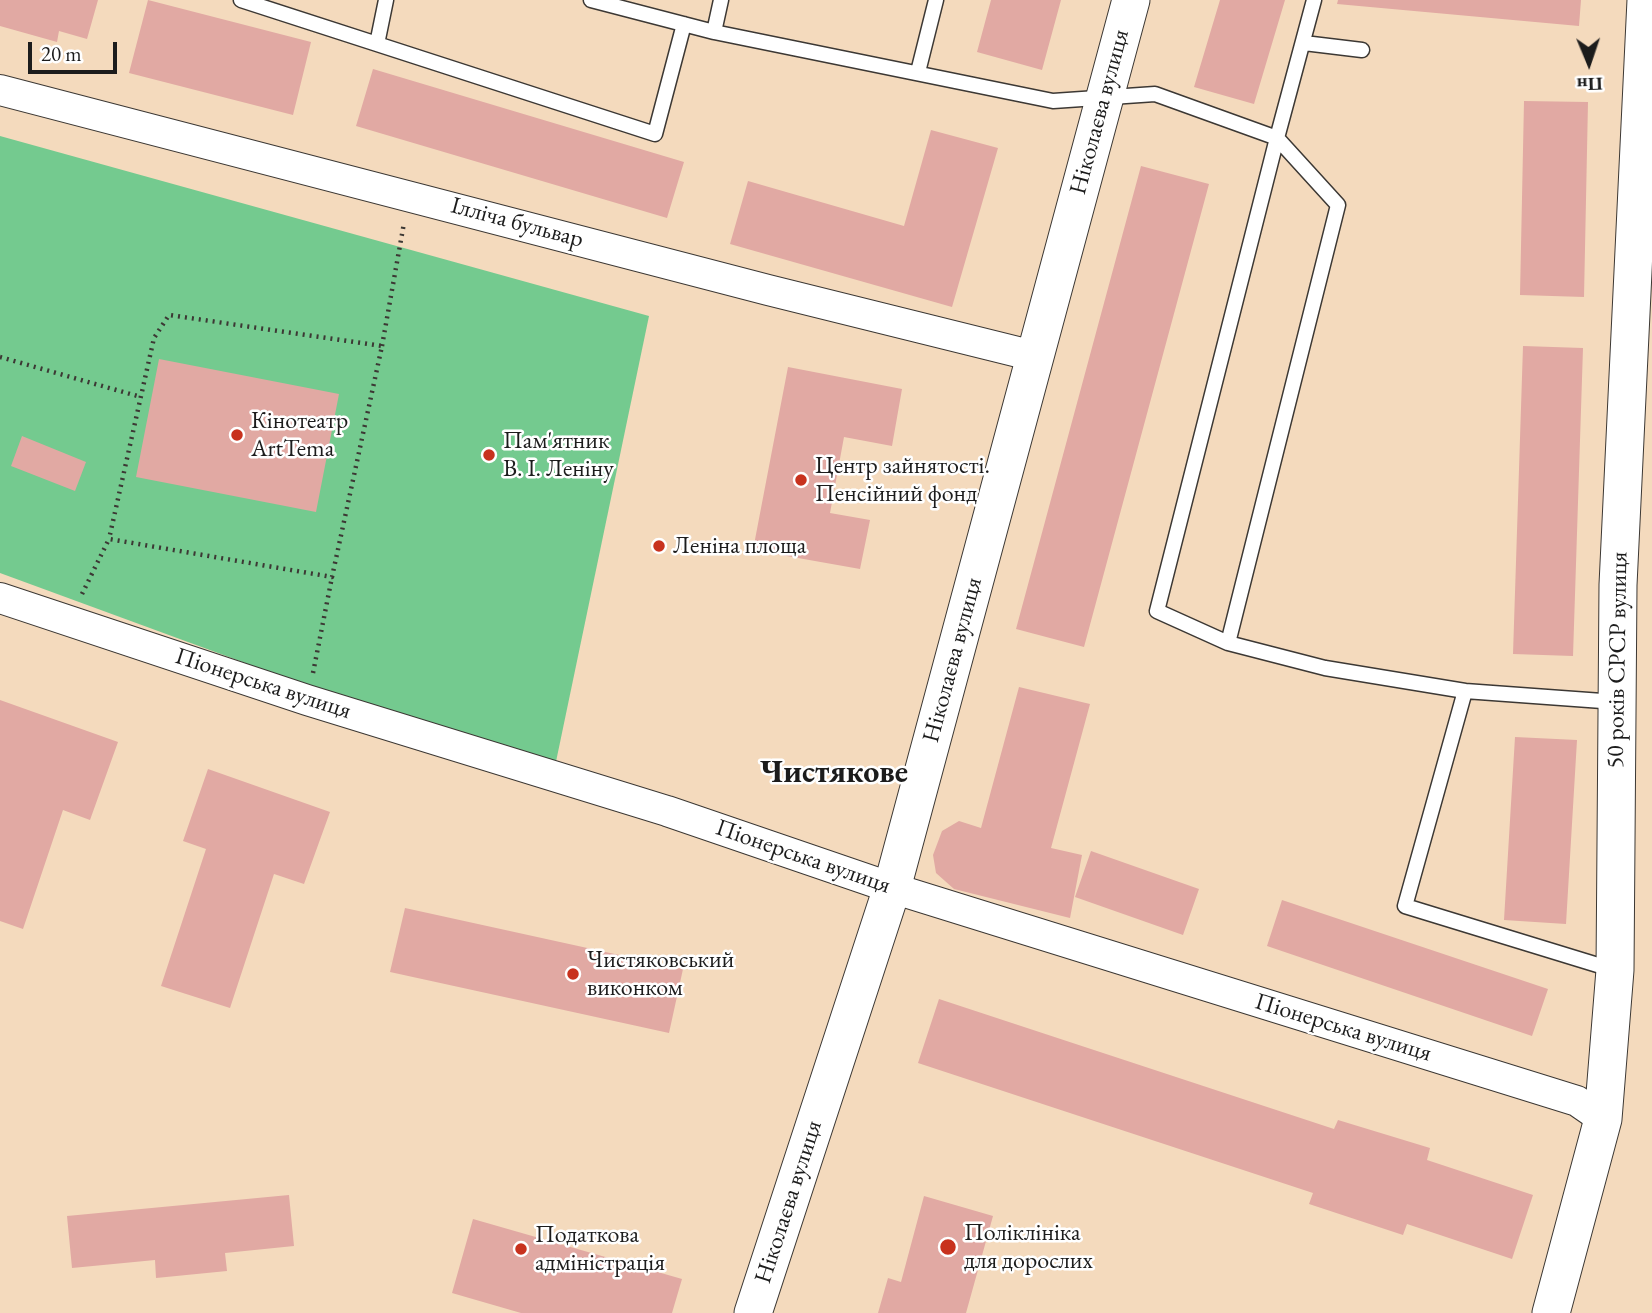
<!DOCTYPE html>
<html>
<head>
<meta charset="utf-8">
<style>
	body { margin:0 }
	#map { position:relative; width:1652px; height:1313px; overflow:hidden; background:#f4dabd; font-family:"EB Garamond",serif }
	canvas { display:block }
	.north { position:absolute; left:1554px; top:28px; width:70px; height:70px; -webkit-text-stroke:5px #fff; paint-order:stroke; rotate:178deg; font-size:19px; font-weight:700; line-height:28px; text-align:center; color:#1c1c1c }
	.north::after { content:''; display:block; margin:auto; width:24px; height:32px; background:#1c1c1c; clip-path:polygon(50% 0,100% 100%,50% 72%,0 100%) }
	.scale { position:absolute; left:28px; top:42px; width:89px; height:32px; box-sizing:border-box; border:4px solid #1c1c1c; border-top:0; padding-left:9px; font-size:21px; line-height:24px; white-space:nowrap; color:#1c1c1c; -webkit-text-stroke:5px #fff; paint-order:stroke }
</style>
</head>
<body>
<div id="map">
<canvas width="1652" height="1313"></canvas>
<div class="north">Пн</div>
<div class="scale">20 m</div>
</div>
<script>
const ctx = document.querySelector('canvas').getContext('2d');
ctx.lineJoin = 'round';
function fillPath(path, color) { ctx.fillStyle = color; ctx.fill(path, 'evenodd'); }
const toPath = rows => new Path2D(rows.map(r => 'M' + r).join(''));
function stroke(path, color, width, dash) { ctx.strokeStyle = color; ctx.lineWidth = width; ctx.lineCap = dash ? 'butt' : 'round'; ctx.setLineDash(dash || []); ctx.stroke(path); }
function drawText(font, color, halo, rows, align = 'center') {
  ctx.font = font + ' "EB Garamond",serif'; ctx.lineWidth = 5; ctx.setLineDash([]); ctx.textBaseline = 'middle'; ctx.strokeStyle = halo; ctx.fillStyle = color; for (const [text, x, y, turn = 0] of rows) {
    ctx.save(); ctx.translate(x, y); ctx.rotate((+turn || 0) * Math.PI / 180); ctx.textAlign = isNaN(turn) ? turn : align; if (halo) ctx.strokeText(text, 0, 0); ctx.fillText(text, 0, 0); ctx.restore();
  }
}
const green = toPath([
	[0,136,649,316,553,776,0,573]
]);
const building = toPath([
	[0,0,98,0,87,39,59,31,57,42,0,26],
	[148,0,311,42,293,115,129,73],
	[991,0,1061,0,1042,70,977,52],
	[1220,0,1285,0,1254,104,1194,87],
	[1338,0,1581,0,1579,26,1337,4],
	[373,69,684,162,667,218,356,126],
	[1524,101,1588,102,1584,297,1520,295],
	[931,130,998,148,952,307,730,244,748,181,904,226],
	[1141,166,1209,184,1084,647,1016,629],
	[1523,346,1583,348,1573,656,1513,654],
	[159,359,339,394,316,512,136,477],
	[788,367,902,389,892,446,844,437,830,513,870,520,860,569,753,550],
	[22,436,86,462,75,491,11,466],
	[1019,687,1090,704,1051,848,1082,855,1070,918,954,889,936,873,933,855,942,831,959,821,981,828],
	[0,700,118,742,90,820,63,810,23,929,0,921],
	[1515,737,1577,740,1566,924,1504,920],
	[208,769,330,812,304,884,274,874,230,1008,161,986,206,849,183,841],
	[1091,851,1199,889,1183,935,1075,897],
	[1282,900,1548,989,1532,1036,1267,946],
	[405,908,683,969,669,1033,390,972],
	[939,999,1334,1129,1338,1120,1430,1148,1427,1160,1533,1195,1512,1259,1407,1224,1403,1235,1309,1204,1313,1193,918,1063],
	[289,1195,294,1246,225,1253,227,1271,156,1278,155,1260,72,1268,67,1216],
	[924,1196,993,1216,966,1313,878,1313,888,1278,901,1282],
	[473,1219,682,1279,672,1313,521,1313,452,1293]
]);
const path = toPath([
	[382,346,404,223],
	[0,357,141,397],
	[82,594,109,539,332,577,382,346,169,315,154,338,109,539],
	[313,673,332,577]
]);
const service = toPath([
	[241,0,377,44],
	[386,0,377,44,655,134,684,24],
	[591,0,714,32,1053,101,1155,94,1277,138,1314,0],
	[714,32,721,0],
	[1304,43,1362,50],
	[918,72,936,0],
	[1228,643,1338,205,1277,138,1157,611,1228,643,1325,668,1465,691,1405,906,1614,970],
	[1465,691,1616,702]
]);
const minor = toPath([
	[0,90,768,290,1034,356],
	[0,598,307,700,667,811,892,888,1577,1101,1603,1119]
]);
const tertiary = toPath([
	[753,1313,892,888,1131,0],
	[1551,1313,1603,1119,1615,970,1618,585,1646,0]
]);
const markers = [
	[237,435,7,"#c8321e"],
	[489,455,7,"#c8321e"],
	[801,480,7,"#c8321e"],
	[659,546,7,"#c8321e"],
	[573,974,7,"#c8321e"],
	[948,1247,9,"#c8321e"],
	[521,1249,7,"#c8321e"]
];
const streetNames = [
	["Ніколаєва вулиця",1100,112,-75],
	["Ілліча бульвар",517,223,15],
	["Ніколаєва вулиця",953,660,-75],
	["50 років СРСР вулиця",1618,660,-89],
	["Піонерська вулиця",263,684,18],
	["Піонерська вулиця",803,857,19],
	["Піонерська вулиця",1343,1028,17],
	["Ніколаєва вулиця",789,1202,-72]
];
const poiNames = [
	["Кінотеатр",251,421],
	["ArtTema",251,449],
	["Пам'ятник",503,441],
	["В. І. Леніну",503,469],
	["Центр зайнятості.",815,466],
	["Пенсійний фонд",815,494],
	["Леніна площа",673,546],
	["Чистяковський",587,960],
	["виконком",587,988],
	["Поліклініка",964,1233],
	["для дорослих",964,1261],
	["Податкова",535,1235],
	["адміністрація",535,1263]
];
const districtNames = [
	["Чистякове",834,773]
];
fillPath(green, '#74ca8f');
fillPath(building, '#e1a9a3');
stroke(service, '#3c3834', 17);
stroke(minor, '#3c3834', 32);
stroke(tertiary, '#3c3834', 39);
stroke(path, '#3c3834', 4.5, [2, 5]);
stroke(service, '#fff', 14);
stroke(minor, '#fff', 30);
stroke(tertiary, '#fff', 37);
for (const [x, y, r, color] of markers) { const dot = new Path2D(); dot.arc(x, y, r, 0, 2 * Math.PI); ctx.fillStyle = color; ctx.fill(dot); stroke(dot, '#fff', 2.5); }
drawText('24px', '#1c1c1c', '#fff', streetNames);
drawText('24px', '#1c1c1c', '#fff', poiNames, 'left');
drawText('bold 32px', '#1c1c1c', '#fff', districtNames);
</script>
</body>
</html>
